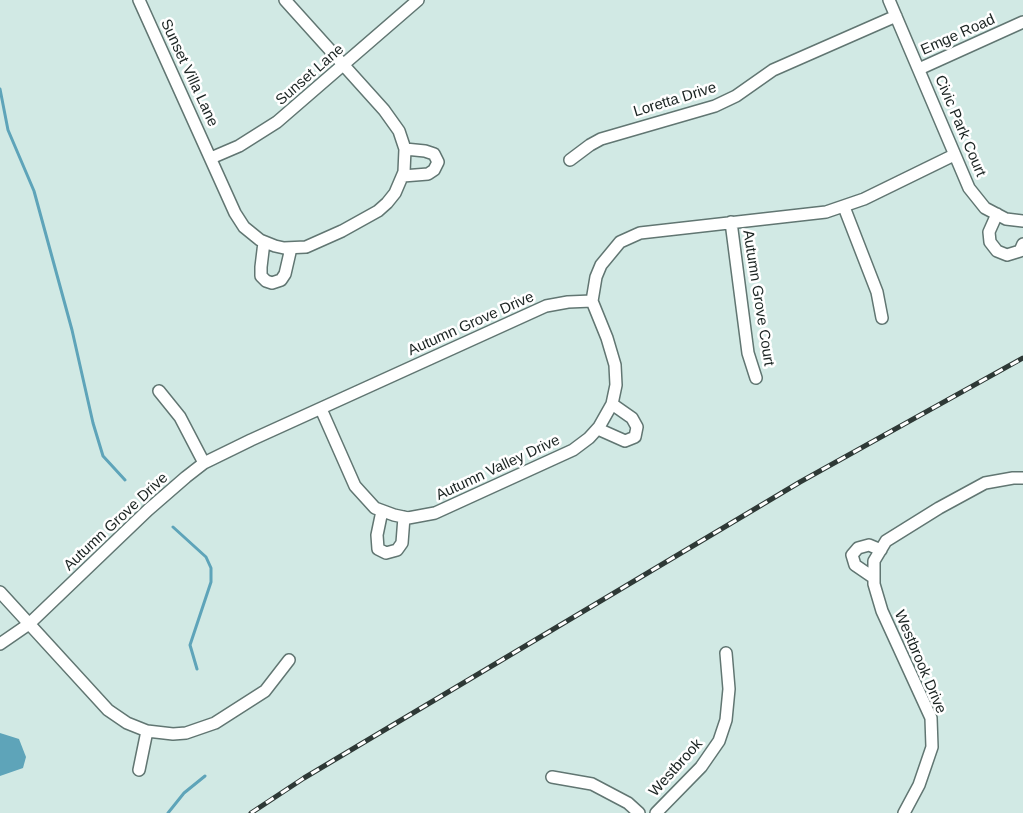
<!DOCTYPE html>
<html>
<head>
<meta charset="utf-8">
<style>
	body { margin:0 }
	canvas { display:block; background:#d1e9e4 }
</style>
</head>
<body>
<canvas width="1023" height="813"></canvas>
<script>
const ctx = document.querySelector('canvas').getContext('2d');
ctx.lineJoin = 'round';
function fillPath(path, color) { ctx.fillStyle = color; ctx.fill(path, 'evenodd'); }
const toPath = rows => new Path2D(rows.map(r => 'M' + r).join(''));
function stroke(path, color, width, dash) { ctx.strokeStyle = color; ctx.lineWidth = width; ctx.lineCap = dash ? 'butt' : 'round'; ctx.setLineDash(dash || []); ctx.stroke(path); }
function drawText(font, color, halo, rows, align = 'center') {
  ctx.font = font + ' Arial,sans-serif'; ctx.lineWidth = 5; ctx.setLineDash([]); ctx.textBaseline = 'middle'; ctx.strokeStyle = halo; ctx.fillStyle = color; for (const [text, x, y, turn = 0] of rows) {
    ctx.save(); ctx.translate(x, y); ctx.rotate((+turn || 0) * Math.PI / 180); ctx.textAlign = isNaN(turn) ? turn : align; if (halo) ctx.strokeText(text, 0, 0); ctx.fillText(text, 0, 0); ctx.restore();
  }
}
const water = toPath([
	[0,733,19,739,26,757,23,768,0,776]
]);
const stream = toPath([
	[0,89,8,130,34,191,72,330,93,423,103,456,125,480],
	[173,527,206,557,211,568,211,582,190,645,197,669],
	[168,813,184,793,205,776]
]);
const minor = toPath([
	[139,0,235,213,244,227,260,240,275,246,284,248,306,247,342,231,378,211,387,203,395,193,404,172,405,149,399,131,384,110,285,0],
	[889,0,969,188,985,208,1006,219,1023,221],
	[919,69,1023,22],
	[211,158,239,146,277,122,418,0],
	[570,160,590,145,601,139,715,106,736,96,773,70,896,16],
	[403,176,428,174,434,170,438,162,434,154,425,151,405,149],
	[844,207,877,292,882,318],
	[997,214,989,232,990,242,997,251,1007,255,1020,251,1023,244],
	[731,222,748,353,756,378],
	[264,242,261,267,261,276,266,281,272,283,281,280,285,274,291,248],
	[159,391,180,417,204,463],
	[321,409,355,486,375,508,394,515,408,518,435,513,573,450,589,438,599,427,612,404,616,385,615,365,607,338,592,301],
	[598,429,625,441,635,437,637,427,632,418,612,404],
	[382,511,377,535,378,549,386,553,397,550,402,543,404,517],
	[874,578,855,565,852,555,858,548,869,545,881,550],
	[0,592,108,710,127,723,147,731,173,734,186,733,215,723,265,691,289,660],
	[0,644,29,624,148,510,186,477,204,463,251,440,546,306,568,302,592,301,596,277,601,265,620,242,640,233,826,212,864,199,954,155],
	[139,770,147,731],
	[552,777,592,784,628,803,639,813],
	[656,813,701,767,719,741,726,720,729,689,726,653],
	[904,813,919,785,932,747,931,718,882,611,874,584,874,561,886,541,939,508,985,483,1013,478,1023,478]
]);
const rail = toPath([
	[251,813,304,778,800,482,1023,358]
]);
const streetNames = [
	["Emge Road",958,35,-24],
	["Sunset Villa Lane",189,73,65],
	["Sunset Lane",310,75,-41],
	["Loretta Drive",675,100,-17],
	["Civic Park Court",960,126,67],
	["Autumn Grove Court",758,298,81],
	["Autumn Grove Drive",471,324,-24],
	["Autumn Valley Drive",498,468,-25],
	["Autumn Grove Drive",116,522,-43],
	["Westbrook Drive",920,662,67],
	["Westbrook",676,768,-48]
];
fillPath(water, '#5ea4b9');
stroke(stream, '#5ea4b9', 3);
stroke(minor, '#617672', 14);
stroke(minor, '#fff', 11);
stroke(rail, '#2e3936', 5);
stroke(rail, '#fff', 3, [9]);
drawText('15px', '#1b2422', '#fff', streetNames);
</script>
</body>
</html>
